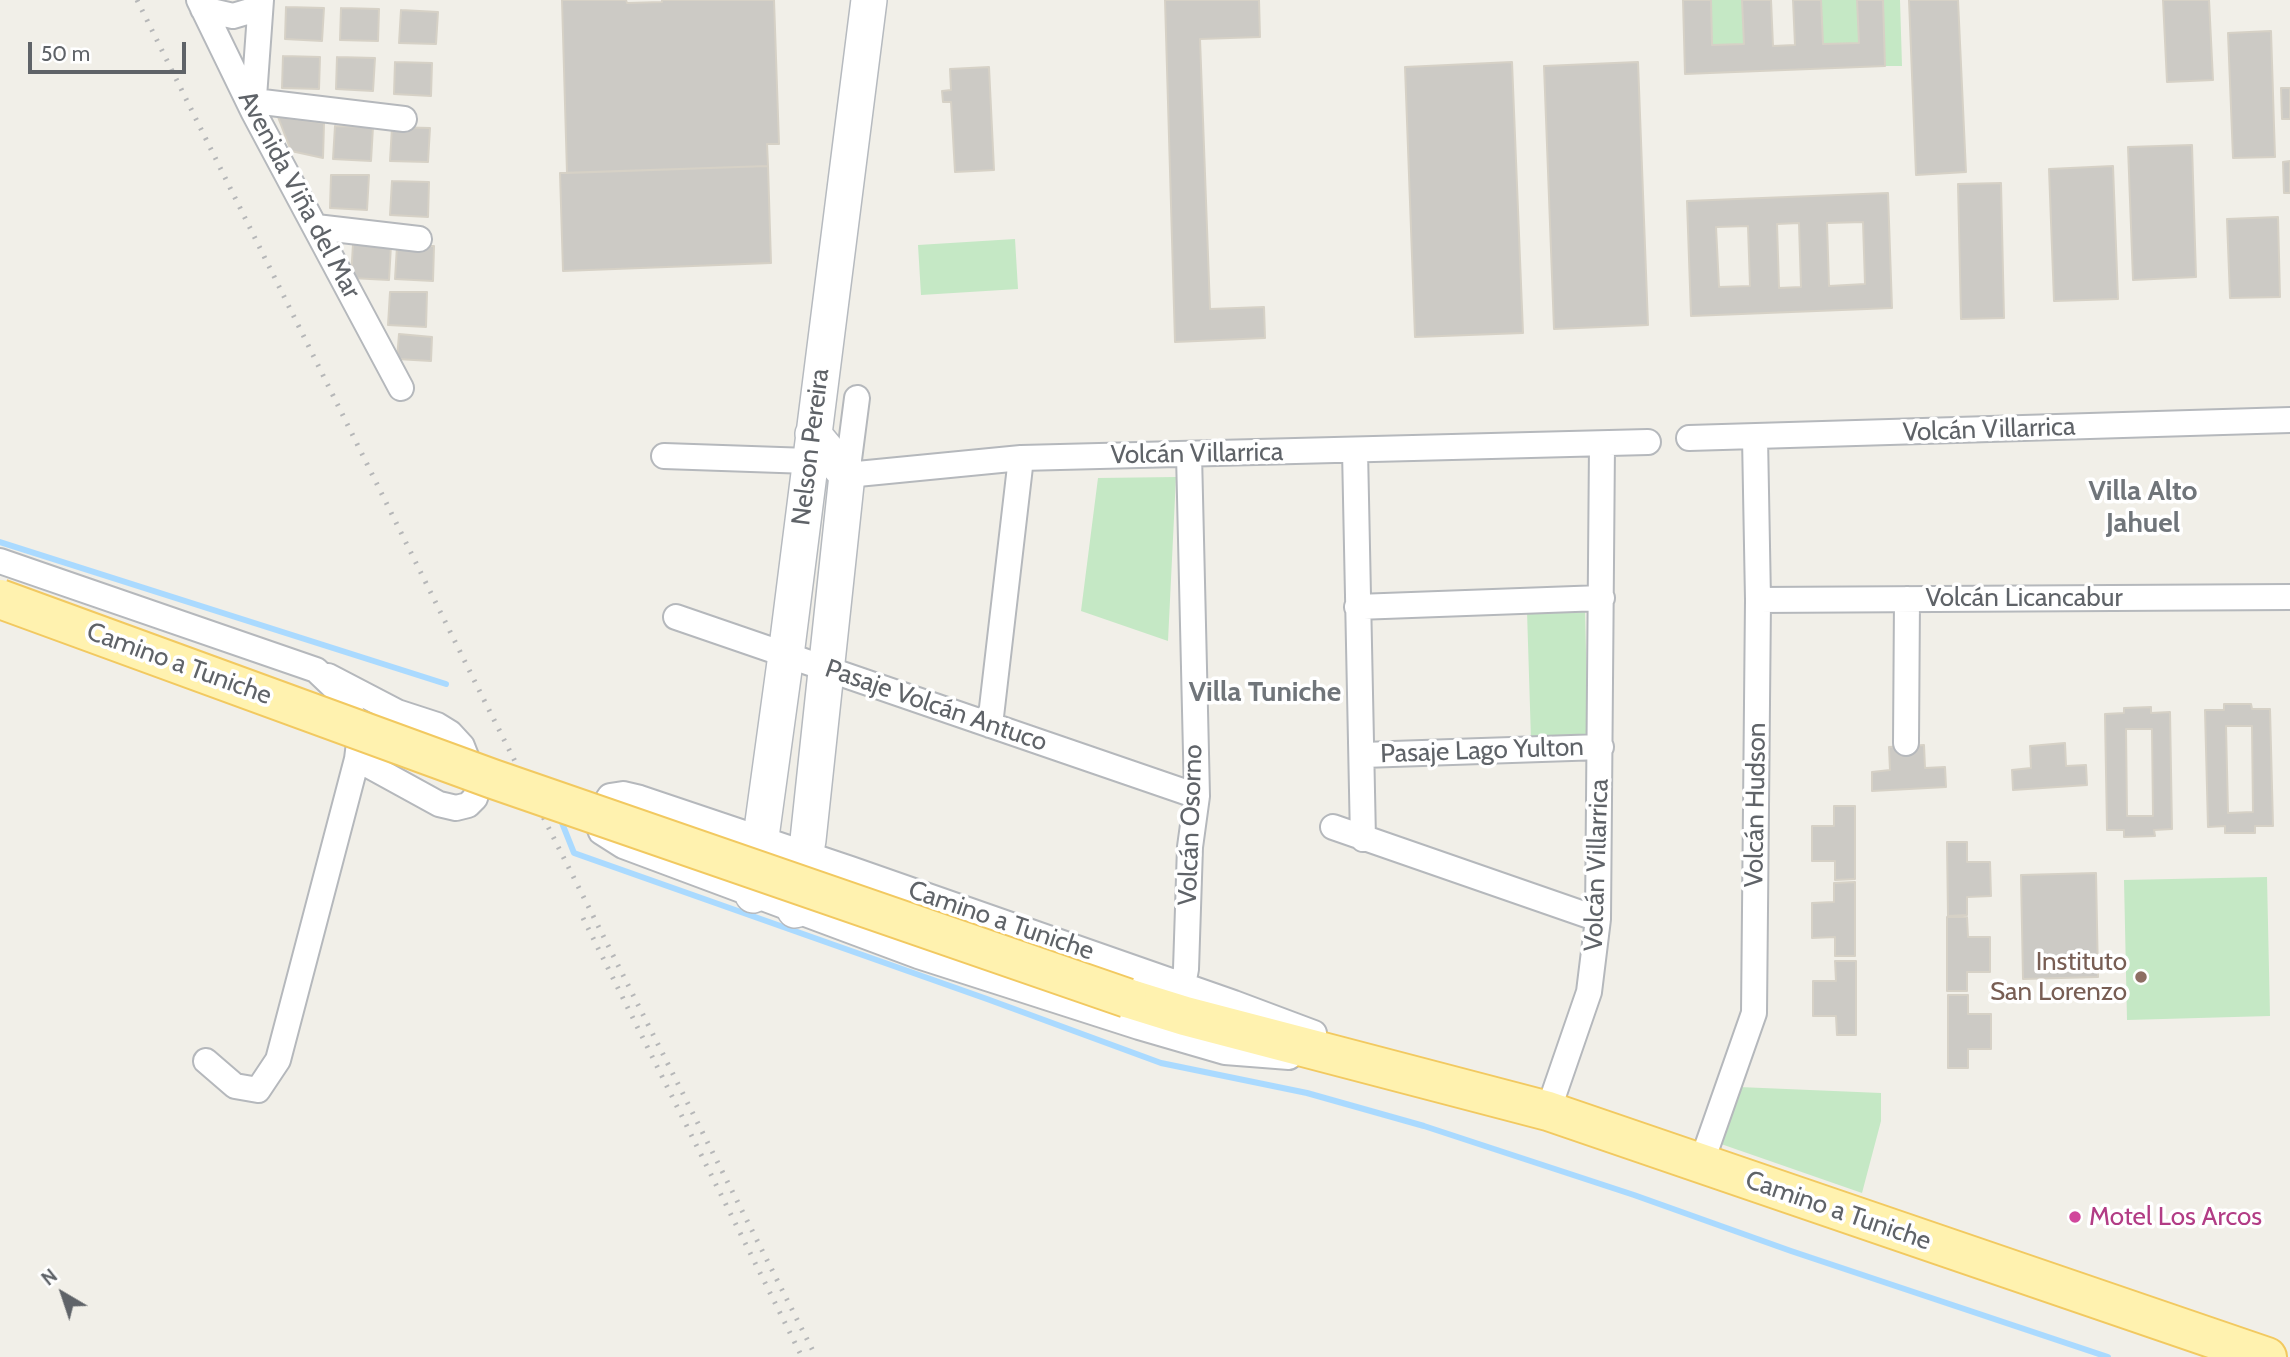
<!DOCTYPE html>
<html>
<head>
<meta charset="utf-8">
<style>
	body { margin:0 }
	#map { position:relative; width:2290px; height:1357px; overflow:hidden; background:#f1efe8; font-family:Cabin,sans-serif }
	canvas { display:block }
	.north { position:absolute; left:28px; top:1259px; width:70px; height:70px; -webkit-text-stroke:5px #fff; paint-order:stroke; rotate:321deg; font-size:19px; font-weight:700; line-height:28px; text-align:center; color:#5f6368 }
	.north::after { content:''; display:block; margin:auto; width:24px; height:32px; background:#5f6368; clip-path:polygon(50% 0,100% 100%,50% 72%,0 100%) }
	.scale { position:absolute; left:28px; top:42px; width:158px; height:32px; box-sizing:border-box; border:4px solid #5f6368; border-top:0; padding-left:9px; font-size:21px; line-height:24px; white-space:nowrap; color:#5f6368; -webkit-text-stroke:5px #fff; paint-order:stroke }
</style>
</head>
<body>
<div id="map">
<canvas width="2290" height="1357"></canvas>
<div class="north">N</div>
<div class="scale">50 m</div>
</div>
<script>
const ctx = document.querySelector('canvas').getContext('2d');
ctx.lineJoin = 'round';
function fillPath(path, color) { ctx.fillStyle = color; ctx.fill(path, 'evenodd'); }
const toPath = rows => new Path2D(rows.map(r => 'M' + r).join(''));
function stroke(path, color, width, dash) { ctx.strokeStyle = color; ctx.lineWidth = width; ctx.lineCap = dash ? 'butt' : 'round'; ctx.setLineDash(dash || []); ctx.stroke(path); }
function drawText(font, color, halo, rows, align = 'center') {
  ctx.font = font + ' Cabin,sans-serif'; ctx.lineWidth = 7; ctx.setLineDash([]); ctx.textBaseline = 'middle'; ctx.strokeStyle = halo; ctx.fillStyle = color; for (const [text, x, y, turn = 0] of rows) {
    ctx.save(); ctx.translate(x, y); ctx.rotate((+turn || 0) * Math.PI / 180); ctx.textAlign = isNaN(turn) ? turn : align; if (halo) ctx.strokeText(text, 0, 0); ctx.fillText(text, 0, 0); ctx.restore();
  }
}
const green = toPath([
	[1711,0,1742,0,1744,44,1712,45],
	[1821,0,1857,0,1859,43,1823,44],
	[1883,0,1900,0,1902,66,1885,66],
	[1015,239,1018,289,921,295,918,245],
	[1176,477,1168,641,1081,611,1098,478],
	[1585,610,1588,737,1531,740,1527,611],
	[2267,877,2270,1016,2127,1020,2124,880],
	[1739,1087,1881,1093,1881,1121,1862,1193,1721,1144]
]);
const stream = toPath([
	[0,542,446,684],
	[562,823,574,853,987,999,1161,1063,1307,1093,1424,1126,1634,1195,1791,1251,2108,1357]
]);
const building = toPath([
	[562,0,626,0,627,3,662,2,662,0,774,0,779,144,767,144,768,166,567,173,562,0],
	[1165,0,1259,0,1260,37,1200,39,1210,309,1264,307,1265,338,1175,342,1165,0],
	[1683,0,1711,0,1712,45,1744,44,1742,0,1771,0,1773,46,1795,45,1793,0,1821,0,1823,44,1859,43,1857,0,1883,0,1885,66,1685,74,1683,0],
	[1909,0,1958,0,1966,172,1916,175,1909,0],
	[2163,0,2209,0,2213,80,2167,82,2163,0],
	[286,7,324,8,322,41,285,39,286,7],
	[341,8,379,9,378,41,340,40,341,8],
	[401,10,438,12,436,44,399,43,401,10],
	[2271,31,2275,157,2233,158,2228,33,2271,31],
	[283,56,320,57,319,89,282,88,283,56],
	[337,57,375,58,373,91,336,89,337,57],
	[395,62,432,63,431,96,394,94,395,62],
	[1512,62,1523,333,1415,337,1405,67,1512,62],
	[1638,62,1648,325,1554,329,1544,66,1638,62],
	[989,67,994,170,955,172,951,102,943,102,942,91,951,90,950,69,989,67],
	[2281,88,2290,88,2290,119,2282,119,2281,88],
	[278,117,324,123,323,158,291,151,278,117],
	[335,126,373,127,371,161,333,159,335,126],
	[392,127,430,128,428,162,390,161,392,127],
	[2192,145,2196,277,2133,280,2128,147,2192,145],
	[2290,161,2290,193,2284,193,2283,162,2290,161],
	[768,166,771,263,563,271,560,173,768,166],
	[2113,166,2118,299,2054,301,2049,169,2113,166],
	[331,175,369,175,367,210,330,208,331,175],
	[392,181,429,182,428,217,390,215,392,181],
	[2001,183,2004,318,1961,319,1958,184,2001,183],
	[1888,193,1892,308,1691,316,1687,201,1888,193],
	[1863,222,1865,284,1829,286,1827,223,1863,222],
	[1799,223,1801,287,1779,288,1777,224,1799,223],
	[1748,226,1750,286,1719,287,1716,227,1748,226],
	[2278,217,2280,297,2230,298,2227,219,2278,217],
	[353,244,391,245,389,280,351,278,353,244],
	[397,246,434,246,433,281,395,279,397,246],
	[390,292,427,292,426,327,388,325,390,292],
	[399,334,432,337,431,361,397,359,399,334],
	[2224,704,2251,704,2252,709,2270,709,2273,826,2255,826,2255,833,2225,833,2225,826,2208,827,2205,710,2224,710,2224,704],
	[2226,726,2252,726,2253,812,2228,813,2226,726],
	[2151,707,2151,713,2170,712,2172,829,2154,830,2155,836,2124,837,2124,830,2107,830,2105,714,2124,713,2124,708,2151,707],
	[2126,729,2152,729,2153,816,2127,816,2126,729],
	[2065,743,2066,766,2086,765,2087,785,2013,790,2012,770,2031,768,2030,746,2065,743],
	[1924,745,1925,768,1945,767,1946,787,1872,791,1872,772,1890,770,1889,747,1924,745],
	[1834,806,1855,806,1855,879,1835,880,1835,861,1812,861,1812,826,1834,826,1834,806],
	[1947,842,1967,842,1967,862,1990,862,1991,896,1967,897,1967,915,1948,916,1947,842],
	[2096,873,2098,977,2023,979,2021,875,2096,873],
	[1855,882,1855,956,1835,956,1835,937,1812,938,1812,903,1834,902,1834,883,1855,882],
	[1947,917,1967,917,1968,937,1990,937,1990,972,1967,972,1967,991,1947,991,1947,917],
	[1835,961,1856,961,1856,1035,1837,1035,1836,1016,1813,1016,1813,981,1836,981,1835,961],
	[1948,995,1968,995,1968,1014,1991,1014,1991,1049,1968,1049,1968,1068,1948,1068,1948,995]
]);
const street = toPath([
	[199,0,253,111,401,388],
	[203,9,233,16,260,8],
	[254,101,404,119],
	[253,111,261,0],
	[316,227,419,239],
	[857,398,847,475,1021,458,1648,442],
	[1689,438,2290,420],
	[1355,450,1363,839],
	[664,456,809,461],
	[0,561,316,670,337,690,356,720,360,735,357,759,278,1060,258,1090,235,1086,206,1061],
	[1758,600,2290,597],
	[1357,607,1602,598],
	[676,617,1197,796],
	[328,676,397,712,437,725,450,733,462,746,478,787,475,798,468,805,456,808,439,804,357,759],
	[990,725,1021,458],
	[1906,743,1907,599],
	[1363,755,1601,747],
	[1333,827,1598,919],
	[1183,985,1186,969,1190,847,1197,796,1189,454],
	[1289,1057,1225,1052,1139,1027,918,956,623,846,601,832,598,824,602,808,610,796,623,794,640,798,851,869,1234,1003,1314,1033],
	[1548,1111,1589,992,1598,919,1602,444],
	[1701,1164,1754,1013,1758,600,1755,437]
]);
const secondary = toPath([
	[753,895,786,655,869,0],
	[795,910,808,840,847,475,813,434]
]);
const primary = toPath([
	[1127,998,1185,1016,1548,1111,2267,1357]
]);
const rail = toPath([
	[137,0,483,698,816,1357],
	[583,918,802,1357]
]);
const primaryBridge = toPath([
	[0,599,493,779,1127,998]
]);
const markers = [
	[2141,977,7,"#8d6e63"],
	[2075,1217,7,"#d1479c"]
];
const streetNames = [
	["Avenida Viña del Mar",299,195,62],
	["Volcán Villarrica",1989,430,-2],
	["Nelson Pereira",811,447,-83],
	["Volcán Villarrica",1197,454,-1],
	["Volcán Licancabur",2024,598],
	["Camino a Tuniche",179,664,20],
	["Pasaje Volcán Antuco",936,706,19],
	["Pasaje Lago Yulton",1482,751,-2],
	["Volcán Hudson",1756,805,-89],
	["Volcán Osorno",1191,825,-88],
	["Volcán Villarrica",1597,865,-88],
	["Camino a Tuniche",1001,921,19],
	["Camino a Tuniche",1838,1211,19]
];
const educationNames = [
	["Instituto",2127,962],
	["San Lorenzo",2127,992]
];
const hotelNames = [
	["Motel Los Arcos",2089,1217]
];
const neighbourhoodNames = [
	["Villa Alto",2143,492],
	["Jahuel",2143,524],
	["Villa Tuniche",1265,693]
];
fillPath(green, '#c5e8c5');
stroke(stream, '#aadaff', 6);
fillPath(building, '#cccac5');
stroke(building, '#d6d1c6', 2);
stroke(street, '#b5b8bc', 28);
stroke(secondary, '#b6babf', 38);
stroke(primary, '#f2c960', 42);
stroke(street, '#fff', 24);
stroke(secondary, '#fff', 35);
stroke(primary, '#fff2af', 38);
stroke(rail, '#b6b7b8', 5, [2, 9]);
stroke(primaryBridge, '#f2c960', 42, []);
stroke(primaryBridge, '#fff2af', 38);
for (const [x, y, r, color] of markers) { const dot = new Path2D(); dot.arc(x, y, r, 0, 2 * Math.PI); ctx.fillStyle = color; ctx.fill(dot); stroke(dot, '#fff', 2.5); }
drawText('26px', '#5f6368', '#fff', streetNames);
drawText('26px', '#785e54', '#fff', educationNames, 'right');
drawText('26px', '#b23c85', '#fff', hotelNames, 'left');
drawText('bold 28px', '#70757a', '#fff', neighbourhoodNames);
</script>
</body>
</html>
